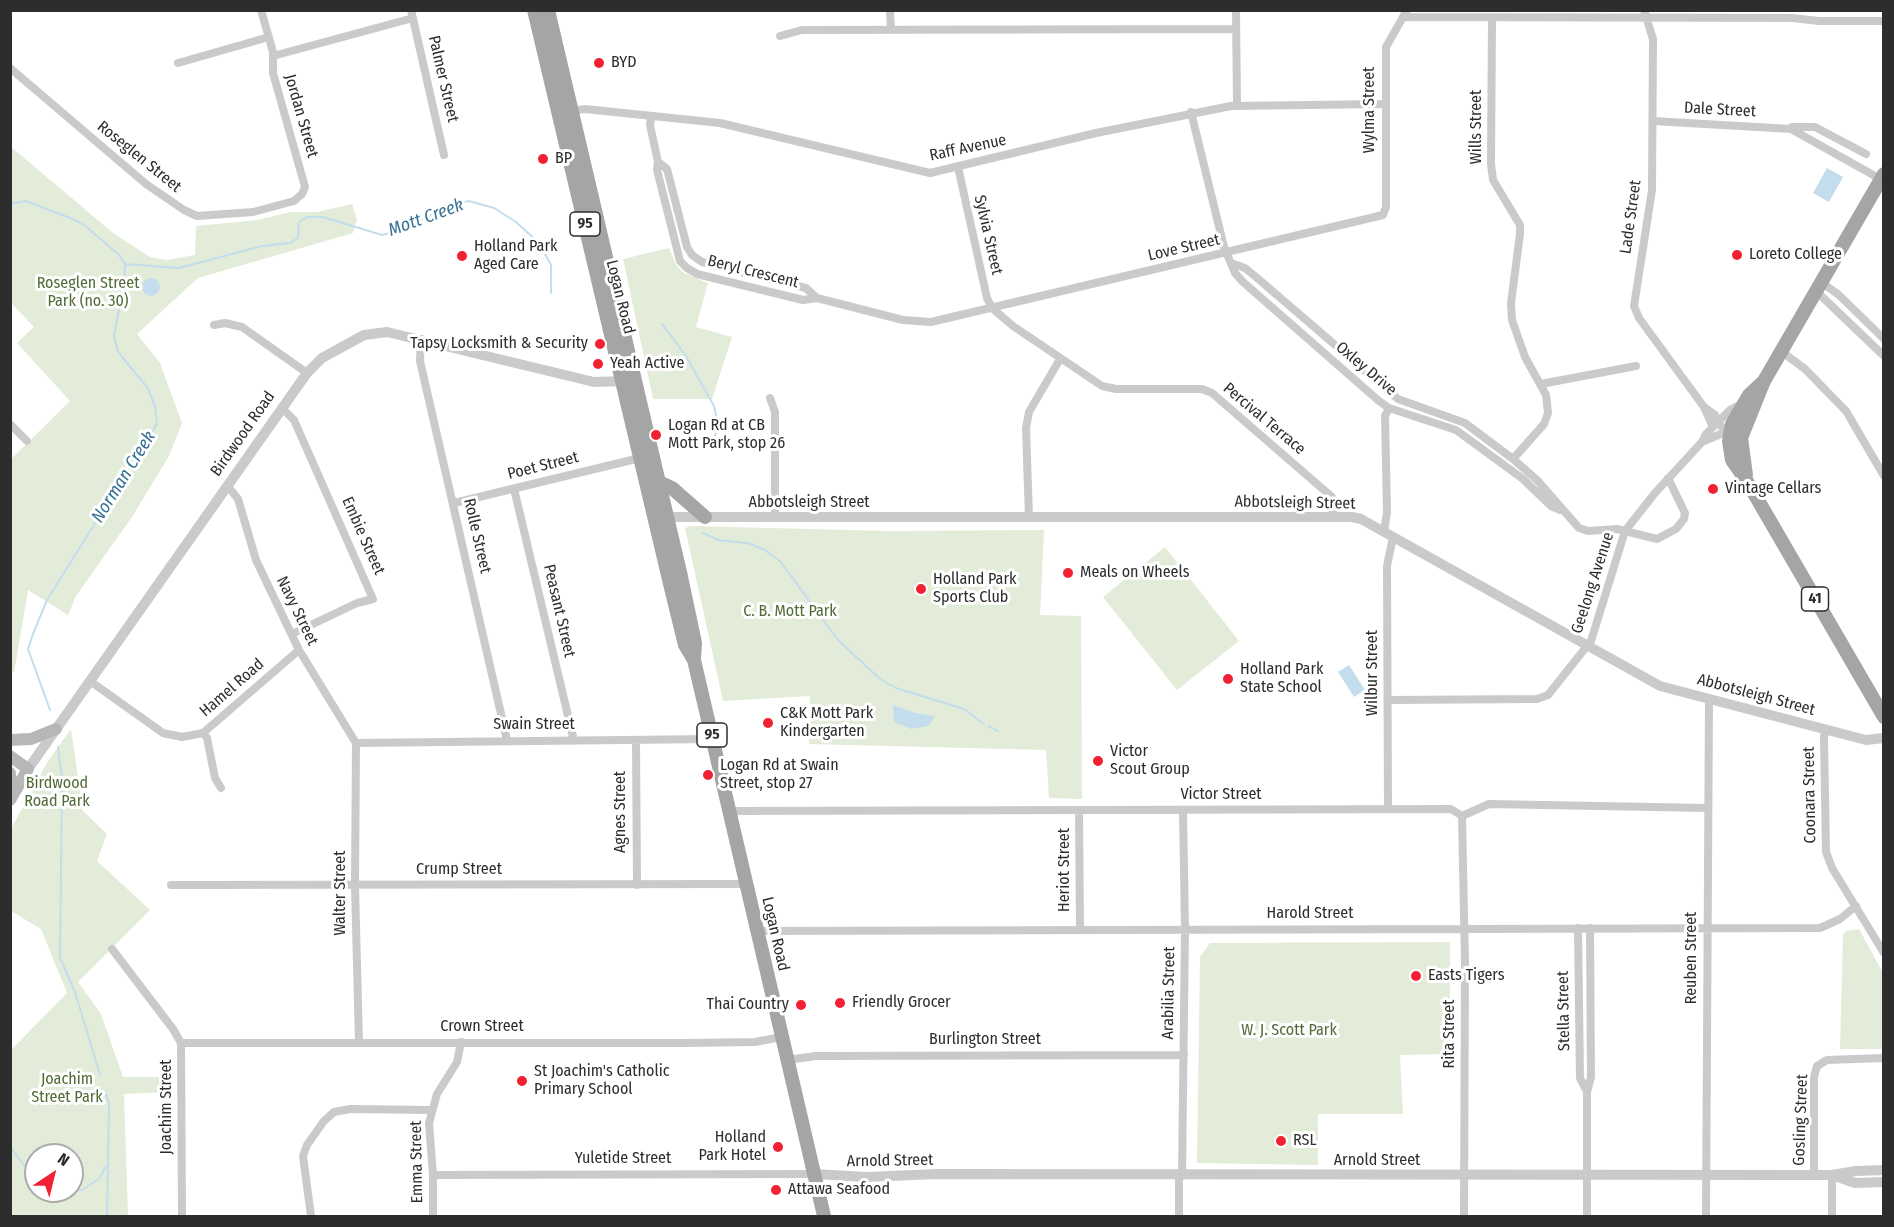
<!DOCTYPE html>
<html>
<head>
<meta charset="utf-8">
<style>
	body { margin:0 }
	#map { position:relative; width:1894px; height:1227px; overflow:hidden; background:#fff; font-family:"Fira Sans Condensed",sans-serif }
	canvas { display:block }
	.frame { position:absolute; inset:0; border:12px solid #2d2d2d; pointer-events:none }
	.north { position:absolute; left:24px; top:1143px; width:60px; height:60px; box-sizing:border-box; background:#fff; border:2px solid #ababab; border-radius:50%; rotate:35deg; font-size:16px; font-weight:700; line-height:24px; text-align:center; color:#2d2d2d }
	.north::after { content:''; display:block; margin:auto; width:21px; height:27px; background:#f22033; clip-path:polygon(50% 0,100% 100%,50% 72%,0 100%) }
</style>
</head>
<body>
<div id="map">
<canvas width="1894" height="1227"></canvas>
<div class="frame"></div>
<div class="north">N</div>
</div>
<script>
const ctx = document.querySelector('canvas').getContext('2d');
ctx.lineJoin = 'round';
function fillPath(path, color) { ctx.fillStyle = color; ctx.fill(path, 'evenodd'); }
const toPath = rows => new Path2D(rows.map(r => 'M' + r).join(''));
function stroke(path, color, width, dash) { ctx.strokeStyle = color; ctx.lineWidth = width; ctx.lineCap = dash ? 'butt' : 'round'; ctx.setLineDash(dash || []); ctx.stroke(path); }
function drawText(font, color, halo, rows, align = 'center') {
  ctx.font = font + ' "Fira Sans Condensed",sans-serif'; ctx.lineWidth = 6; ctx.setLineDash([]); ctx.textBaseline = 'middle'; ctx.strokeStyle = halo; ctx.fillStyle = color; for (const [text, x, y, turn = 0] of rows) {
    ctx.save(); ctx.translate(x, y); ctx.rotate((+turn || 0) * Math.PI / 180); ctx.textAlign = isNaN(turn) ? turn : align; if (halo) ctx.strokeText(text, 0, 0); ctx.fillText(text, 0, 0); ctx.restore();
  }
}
const green = toPath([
	[10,146,113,233,150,257,167,260,195,255,196,226,258,220,290,212,317,212,352,204,357,219,353,233,198,278,137,334,160,363,182,423,169,456,132,517,76,596,68,615,28,590,14,673,10,670,11,459,70,401,17,343,34,327,11,303],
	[669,248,677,266,684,273,708,283,696,327,732,337,712,399,653,399,623,259],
	[690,526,890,531,1044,530,1040,615,1081,616,1082,799,1049,798,1046,750,809,744,810,696,723,701,685,528],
	[1165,547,1239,641,1177,690,1103,597],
	[71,729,83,811,107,834,97,861,150,910,78,982,101,1014,123,1077,169,1077,166,1092,124,1094,128,1216,11,1216,11,1050,67,993,41,929,11,911,11,829,48,761],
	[36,1155,72,1155,72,1191,36,1191],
	[1859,929,1883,973,1883,1049,1840,1049,1843,935,1846,931],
	[1450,942,1450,1054,1400,1055,1403,1114,1318,1114,1318,1165,1197,1163,1200,957,1210,943]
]);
const water = toPath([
	[1827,168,1843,177,1829,202,1813,193],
	'142 287a9 9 0 1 1 18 0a9 9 0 1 1-18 0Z',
	[1349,665,1365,690,1354,697,1338,672],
	[893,705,915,713,935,716,928,726,911,729,894,722]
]);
const stream = toPath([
	[10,204,26,201,70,218,83,224,119,255,125,264,124,282,114,336,118,352,147,387,155,406,157,424,47,600,33,634,28,649,50,710],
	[125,264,179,268,262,246,290,243,298,238,299,222,307,217,323,217,382,235,397,231,452,205,469,201,494,208,516,222,539,243,551,265,551,293],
	[662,324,686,356,714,406,719,429,709,444],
	[703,533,718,540,747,543,763,549,780,561,838,640,880,679,896,688,964,709,984,724],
	[988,726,998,731],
	[58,747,62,778,60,958,75,992,100,1075],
	[105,1091,109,1104,107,1216],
	[10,1147,36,1180],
	[72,1190,82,1190,99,1179,106,1166]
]);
const minor = toPath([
	[411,10,444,155],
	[890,10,891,30],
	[1236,10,1237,105],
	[1644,10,1653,39,1652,190,1634,306,1639,318,1704,407,1713,427],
	[1405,17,1792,18,1819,21,1884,21],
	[1492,18,1491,164,1493,180,1520,225,1520,234,1511,303,1512,320,1525,357,1546,395,1548,413,1544,424,1513,459],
	[780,36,802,30,1236,29],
	[273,56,413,18],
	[178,63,269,37],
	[10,68,146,184,184,210,197,216,253,212,294,201,302,194,305,187,273,73,273,52,261,10],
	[569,111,585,109,720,123,930,173,1096,133,1231,106,1385,104],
	[1191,112,1224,247,1235,273,1243,282,1379,401,1389,408,1456,430,1523,479,1551,506,1560,510],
	[651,116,650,125,658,162,657,170,680,261,687,268,697,274,803,300,817,298,903,320,931,322,1383,215,1386,207,1386,47,1407,10],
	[1653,121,1791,129,1884,181],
	[1792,127,1815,127,1866,154],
	[658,162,667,169,687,247,692,255,702,262,806,288,817,298],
	[958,167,987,298,992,308,1013,326,1102,386,1116,389,1202,389,1212,393,1332,497,1333,517],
	[1231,263,1245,268,1256,277,1398,399,1465,423,1513,459,1537,480,1579,528,1588,531,1617,529,1657,539,1676,529,1684,519,1685,513,1668,478],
	[1821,282,1839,295,1884,339],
	[1816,291,1884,356],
	[214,325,225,323,242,327,307,373],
	[421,339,420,361,507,740],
	[1781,351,1805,369,1846,411,1884,476],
	[1541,384,1636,366],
	[770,398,775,412,775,518],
	[1704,407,1715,415,1721,426],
	[282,408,294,420,373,599,357,603,292,634],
	[10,424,27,441],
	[1702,442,1732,429],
	[227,485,238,499,256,560,299,650,356,743,355,886,359,1043],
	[514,489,574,741],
	[454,503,640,458],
	[1029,518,1026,428,1029,412,1060,359],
	[1384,532,1387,512,1385,416,1389,408],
	[90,681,163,733,182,737,203,733,299,650],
	[1388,700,1537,699,1548,695,1591,641,1625,531,1655,493,1702,442,1706,434,1730,410,1741,404],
	[1826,729,1824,737,1826,852,1832,868,1884,953],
	[203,733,207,738,215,778,221,788],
	[636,740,637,885],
	[356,743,712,739],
	[1388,809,1387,566,1393,537],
	[1079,810,1080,930],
	[729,811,1451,809,1462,816],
	[1462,816,1465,963,1464,1216],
	[1462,816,1489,804,1707,808],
	[171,885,747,884],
	[1578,928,1580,1078,1587,1092],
	[758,931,1820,928,1840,919,1856,906],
	[112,949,173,1029,181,1043,182,1216],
	[181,1043,686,1043,755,1042,782,1037],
	[787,1060,816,1056,1184,1055],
	[433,1175,814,1174],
	[1814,1175,1814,1077,1817,1066,1827,1060,1884,1058],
	[1832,1175,1832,1216],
	[1182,1176,1185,929,1183,810],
	[311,1216,303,1156,307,1145,324,1121,334,1112,350,1109,432,1110],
	[433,1216,433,1175,429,1123,437,1094,457,1062,461,1042],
	[1179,1216,1179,1176],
	[1587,1216,1587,1092,1591,1077,1590,928],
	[1706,1216,1709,699]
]);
const tertiary = toPath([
	[660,517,1352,517,1361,519,1660,686,1866,740,1884,738],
	[28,769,307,373,322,358,364,335,387,332,594,382,628,381],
	[814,1174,867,1177,936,1174,1814,1175,1832,1175,1855,1183,1884,1182],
	[1832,1175,1856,1171,1884,1170]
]);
const secondary = toPath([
	[10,740,31,739,56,729],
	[10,756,28,769,10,800],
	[10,773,12,795]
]);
const primary = toPath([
	[534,10,671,588,685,645,694,660,824,1216],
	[548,10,680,572,695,643,694,658],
	[1764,381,1749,395,1732,424,1729,441,1732,460,1748,483,1884,717],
	[1746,475,1741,438,1764,381,1884,174],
	[659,482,672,488,705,517]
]);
const markers = [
	[599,63,6,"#f22033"],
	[543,159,6,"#f22033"],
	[1737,255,6,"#f22033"],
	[462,256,6,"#f22033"],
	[600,344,6,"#f22033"],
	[598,364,6,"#f22033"],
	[656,435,6,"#f22033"],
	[1713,489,6,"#f22033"],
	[1068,573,6,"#f22033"],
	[921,589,6,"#f22033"],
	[1228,679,6,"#f22033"],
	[768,723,6,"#f22033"],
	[1098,761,6,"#f22033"],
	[708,775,6,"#f22033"],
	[1416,976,6,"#f22033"],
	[840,1003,6,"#f22033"],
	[801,1005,6,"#f22033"],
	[522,1081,6,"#f22033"],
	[1281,1141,6,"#f22033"],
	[778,1147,6,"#f22033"],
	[776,1190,6,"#f22033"]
];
const shields = [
	[585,224,30],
	[1815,599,27],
	[712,735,30]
];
const shieldNames = [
	["95",585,224],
	["41",1815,599],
	["95",712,735]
];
const poiNames = [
	["BYD",611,63],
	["BP",555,159],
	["Holland Park",474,247],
	["Aged Care",474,265],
	["Loreto College",1749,255],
	["Tapsy Locksmith & Security",588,344,"right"],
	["Yeah Active",610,364],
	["Logan Rd at CB",668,426],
	["Mott Park, stop 26",668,444],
	["Vintage Cellars",1725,489],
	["Meals on Wheels",1080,573],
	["Holland Park",933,580],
	["Sports Club",933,598],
	["Holland Park",1240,670],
	["State School",1240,688],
	["C&K Mott Park",780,714],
	["Kindergarten",780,732],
	["Victor",1110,752],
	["Scout Group",1110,770],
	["Logan Rd at Swain",720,766],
	["Street, stop 27",720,784],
	["Easts Tigers",1428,976],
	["Friendly Grocer",852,1003],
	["Thai Country",789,1005,"right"],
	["St Joachim's Catholic",534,1072],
	["Primary School",534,1090],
	["Holland",766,1138,"right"],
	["Park Hotel",766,1156,"right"],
	["RSL",1293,1141],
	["Attawa Seafood",788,1190]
];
const streetNames = [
	["Palmer Street",443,79,77],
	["Wylma Street",1370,110,-90],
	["Dale Street",1720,110,3],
	["Jordan Street",301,116,74],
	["Wills Street",1477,127,-90],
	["Raff Avenue",968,148,-12],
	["Roseglen Street",139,157,39],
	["Lade Street",1631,217,-82],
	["Sylvia Street",988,235,77],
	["Love Street",1184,248,-13],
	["Beryl Crescent",753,272,14],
	["Logan Road",620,297,76],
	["Oxley Drive",1366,369,40],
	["Percival Terrace",1264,419,40],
	["Birdwood Road",243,434,-55],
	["Poet Street",543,466,-14],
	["Abbotsleigh Street",809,503],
	["Abbotsleigh Street",1295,503,1],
	["Embie Street",363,536,66],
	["Rolle Street",477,536,77],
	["Geelong Avenue",1593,583,-72],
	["Navy Street",297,611,64],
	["Peasant Street",559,611,77],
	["Wilbur Street",1373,673,-90],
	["Hamel Road",232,688,-41],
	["Abbotsleigh Street",1756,695,15],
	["Swain Street",534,725],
	["Victor Street",1221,795],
	["Coonara Street",1810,795,-91],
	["Agnes Street",621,812,-90],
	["Crump Street",459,870],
	["Heriot Street",1065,870,-90],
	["Walter Street",341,893,-90],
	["Harold Street",1310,914],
	["Logan Road",775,934,77],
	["Reuben Street",1692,958,-90],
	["Arabilia Street",1169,993,-89],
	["Stella Street",1564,1011,-91],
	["Crown Street",482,1027],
	["Rita Street",1450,1034,-90],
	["Burlington Street",985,1040],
	["Joachim Street",167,1107,-90],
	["Gosling Street",1801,1120,-88],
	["Yuletide Street",623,1159],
	["Arnold Street",890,1161,-1],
	["Arnold Street",1377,1161],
	["Emma Street",417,1162,-91]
];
const parkNames = [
	["Roseglen Street",88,284],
	["Park (no. 30)",88,302],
	["C. B. Mott Park",790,612],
	["Birdwood",57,784],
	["Road Park",57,802],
	["W. J. Scott Park",1289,1031],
	["Joachim",67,1080],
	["Street Park",67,1098]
];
const waterNames = [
	["Mott Creek",426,218,-20],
	["Norman Creek",124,477,-58]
];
fillPath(green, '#e3ecd8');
fillPath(water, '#c3dded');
stroke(stream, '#c3dded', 2);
stroke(minor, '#cacaca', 8);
stroke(tertiary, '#cacaca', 10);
stroke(secondary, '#b7b7b7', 12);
stroke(primary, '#a5a5a5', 14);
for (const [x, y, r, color] of markers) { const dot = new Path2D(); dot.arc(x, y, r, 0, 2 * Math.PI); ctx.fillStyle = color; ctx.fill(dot); stroke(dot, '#fff', 2); }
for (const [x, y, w] of shields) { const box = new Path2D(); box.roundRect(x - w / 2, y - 12, w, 24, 4.5); ctx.fillStyle = '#fff'; ctx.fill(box); stroke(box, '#2d2d2d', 1.5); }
drawText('bold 15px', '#2d2d2d', null, shieldNames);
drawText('16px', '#2d2d2d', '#fff', poiNames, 'left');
drawText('16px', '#2d2d2d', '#fff', streetNames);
drawText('16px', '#506b37', '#fff', parkNames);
drawText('italic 18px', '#357194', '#fff', waterNames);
</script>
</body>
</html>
